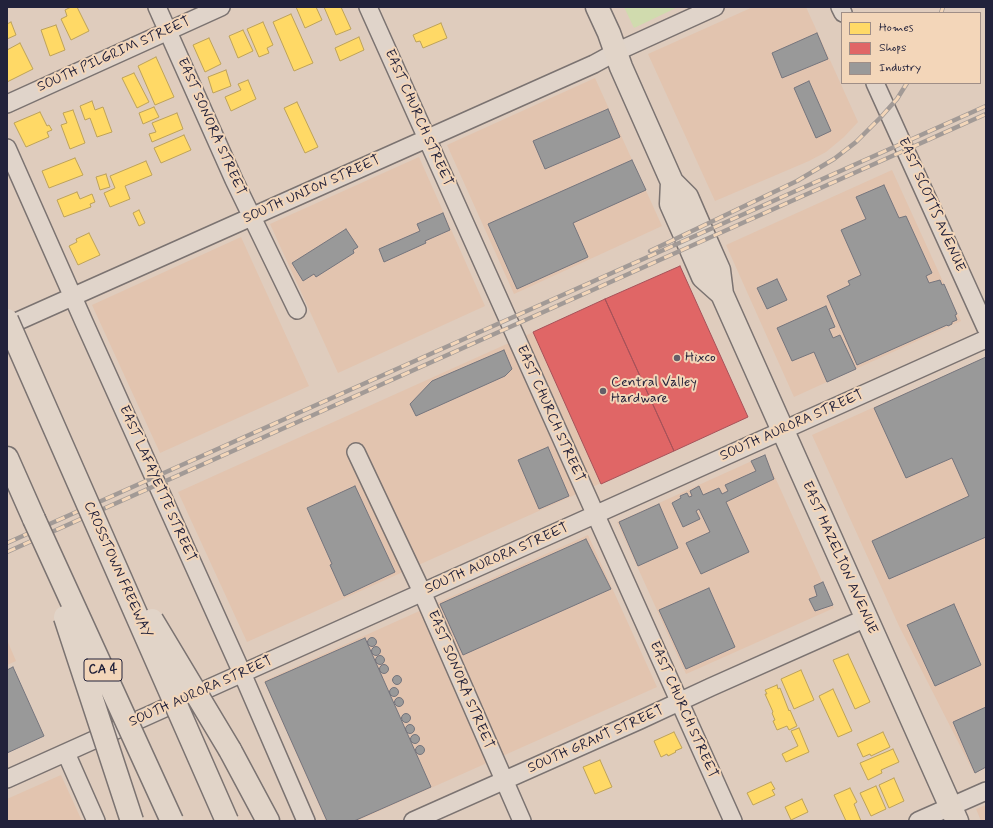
<!DOCTYPE html>
<html>
<head>
<meta charset="utf-8">
<style>
	body { margin:0 }
	#map { position:relative; width:993px; height:828px; overflow:hidden; background:#dfccbd; font-family:Mynerve,sans-serif }
	canvas { display:block }
	.frame { position:absolute; inset:0; border:8px solid #22223b; pointer-events:none }
	.legend { position:absolute; left:841px; top:12px; width:140px; height:72px; box-sizing:border-box; background:#f3d6b9; border:1px solid #9f8e87; margin:0; padding:5px 7px; list-style:none; font-size:12px; color:#22223b }
	.legend li { display:flex; align-items:center; gap:8px; height:20px }
	.legend b { width:20px; border:1px solid #9f8e87 }
</style>
</head>
<body>
<div id="map">
<canvas width="993" height="828"></canvas>
<div class="frame"></div>
<ul class="legend">
<li><b style="height:11px;background:#ffd966"></b>Homes</li>
<li><b style="height:11px;background:#e06666"></b>Shops</li>
<li><b style="height:11px;background:#999"></b>Industry</li>
</ul>
</div>
<script>
const ctx = document.querySelector('canvas').getContext('2d');
ctx.lineJoin = 'round';
function fillPath(path, color) { ctx.fillStyle = color; ctx.fill(path, 'evenodd'); }
const toPath = rows => new Path2D(rows.map(r => 'M' + r).join(''));
function stroke(path, color, width, dash) { ctx.strokeStyle = color; ctx.lineWidth = width; ctx.lineCap = dash ? 'butt' : 'round'; ctx.setLineDash(dash || []); ctx.stroke(path); }
function drawText(font, color, halo, rows, align = 'center') {
  ctx.font = font + ' Mynerve,sans-serif'; ctx.lineWidth = 4; ctx.setLineDash([]); ctx.textBaseline = 'middle'; ctx.strokeStyle = halo; ctx.fillStyle = color; for (const [text, x, y, turn = 0] of rows) {
    ctx.save(); ctx.translate(x, y); ctx.rotate((+turn || 0) * Math.PI / 180); ctx.textAlign = isNaN(turn) ? turn : align; if (halo) ctx.strokeText(text, 0, 0); ctx.fillText(text, 0, 0); ctx.restore();
  }
}
const built = toPath([
	[753,7,806,7,858,122,844,137,826,152,809,161,715,201,648,54],
	[595,78,662,226,514,294,447,145],
	[419,157,485,306,338,373,270,224],
	[892,170,961,321,794,397,726,245],
	[241,237,309,386,160,453,92,305],
	[680,266,748,417,247,642,178,492],
	[986,357,986,768,974,773,899,626,812,435],
	[765,455,834,608,686,674,617,522],
	[588,535,657,687,357,821,326,821,264,681],
	[7,640,16,661,7,665],
	[61,775,82,821,7,821,7,799],
	[986,805,986,821,981,821,976,809]
]);
const green = toPath([
	[624,7,678,7,634,28]
]);
const homes = toPath([
	[71,7,77,7,89,31,71,40,61,19,67,16,65,10,71,7],
	[296,7,316,7,322,20,305,28,296,7],
	[324,7,341,7,351,29,336,35,324,7],
	[291,14,313,63,294,71,273,22,291,14],
	[11,22,16,35,7,39,7,24,11,22],
	[263,22,273,45,267,48,269,53,259,57,247,29,263,22],
	[441,23,447,38,423,48,420,41,416,42,413,35,441,23],
	[56,25,65,50,50,56,41,30,56,25],
	[243,30,253,51,238,58,229,36,243,30],
	[359,37,364,50,340,61,335,48,359,37],
	[209,38,221,64,205,72,193,45,209,38],
	[20,43,33,69,7,82,7,50,20,43],
	[156,57,174,97,155,105,138,66,156,57],
	[226,70,231,86,213,93,208,77,226,70],
	[134,73,149,102,137,108,122,78,134,73],
	[248,80,256,99,231,111,225,97,241,90,238,84,248,80],
	[92,101,95,110,103,107,112,132,97,137,90,118,85,120,80,106,92,101],
	[297,102,318,147,305,153,284,108,297,102],
	[154,107,159,117,143,124,139,113,154,107],
	[73,110,85,143,70,149,61,125,67,123,63,113,73,110],
	[40,112,47,126,49,125,52,130,47,132,49,137,26,147,14,123,40,112],
	[177,113,183,129,152,142,149,134,156,132,152,123,177,113],
	[184,135,191,150,161,163,154,148,184,135],
	[75,158,83,175,49,188,42,171,75,158],
	[146,161,152,175,125,186,130,199,110,207,104,193,115,188,110,176,146,161],
	[106,174,110,187,100,190,96,177,106,174],
	[77,192,80,199,92,194,95,202,90,204,91,207,64,217,57,200,77,192],
	[139,210,145,223,139,226,133,213,139,210],
	[89,233,100,255,78,265,69,246,77,242,76,239,89,233],
	[848,654,870,702,855,709,833,660,848,654],
	[801,670,814,700,794,709,781,679,801,670],
	[777,685,778,689,780,688,789,711,790,710,797,726,789,730,787,726,777,730,773,721,775,720,772,713,773,712,765,694,767,694,765,690,777,685],
	[833,689,852,731,838,737,819,696,833,689],
	[799,728,809,752,786,762,782,754,798,746,791,731,799,728],
	[674,732,682,748,675,751,676,752,668,756,667,754,661,757,654,741,674,732],
	[883,732,890,747,871,756,870,754,863,757,857,744,883,732],
	[893,749,899,762,881,770,882,773,868,780,860,763,893,749],
	[600,760,612,787,595,794,583,767,600,760],
	[894,778,904,801,889,808,879,785,894,778],
	[771,782,775,789,772,790,775,795,753,805,747,793,771,782],
	[876,786,886,809,871,816,860,793,876,786],
	[850,788,857,802,854,804,861,821,846,821,834,795,850,788],
	[802,799,808,812,791,820,785,807,802,799]
]);
const shops = toPath([
	[680,266,748,417,674,451,605,299,680,266],
	[605,299,674,451,601,484,533,332,605,299]
]);
const industry = toPath([
	[817,33,828,59,782,78,772,53,817,33],
	[809,81,831,131,816,138,794,88,809,81],
	[608,109,620,137,545,169,533,141,608,109],
	[632,160,646,190,573,223,588,257,517,289,488,224,632,160],
	[884,185,899,218,906,216,932,273,926,276,929,283,940,280,942,285,944,284,957,314,955,315,957,320,952,322,952,324,948,326,947,325,857,365,827,296,850,285,848,281,861,275,841,230,866,219,856,197,884,185],
	[443,213,450,230,425,241,426,243,384,262,379,249,420,231,417,224,443,213],
	[346,229,358,247,353,250,354,253,316,277,314,274,303,281,292,263,346,229],
	[777,279,787,300,767,309,757,288,777,279],
	[826,306,835,327,829,329,833,338,840,335,856,369,827,382,814,352,792,361,777,328,826,306],
	[504,350,512,369,505,376,416,416,410,404,432,381,504,350],
	[986,357,986,537,889,579,872,541,969,496,952,458,906,478,874,408,986,357],
	[548,447,569,496,539,509,518,460,548,447],
	[765,455,774,479,726,502,749,552,701,574,686,543,710,532,699,509,696,511,700,519,683,527,672,503,681,498,680,496,687,493,689,497,692,496,690,491,699,486,703,495,719,488,722,494,728,491,725,485,756,471,751,461,765,455],
	[355,486,395,572,344,596,330,565,332,564,307,508,355,486],
	[659,504,678,548,638,566,619,522,659,504],
	[586,539,611,589,463,655,440,604,586,539],
	[823,582,833,605,815,611,809,599,817,596,814,586,823,582],
	[709,588,735,647,686,669,659,610,709,588],
	[954,604,981,665,935,686,907,625,954,604],
	'367.5 642a4.5 4.5 0 1 1 9 0a4.5 4.5 0 1 1-9 0Z',
	[365,638,431,787,354,821,327,821,265,682,365,638],
	'371.5 651a4.5 4.5 0 1 1 9 0a4.5 4.5 0 1 1-9 0Z',
	'375.5 660a4.5 4.5 0 1 1 9 0a4.5 4.5 0 1 1-9 0Z',
	'379.5 669a4.5 4.5 0 1 1 9 0a4.5 4.5 0 1 1-9 0Z',
	[13,667,44,736,7,753,7,670,13,667],
	'392.5 680a4.5 4.5 0 1 1 9 0a4.5 4.5 0 1 1-9 0Z',
	'389.5 692a4.5 4.5 0 1 1 9 0a4.5 4.5 0 1 1-9 0Z',
	'394.5 702a4.5 4.5 0 1 1 9 0a4.5 4.5 0 1 1-9 0Z',
	[986,707,986,767,975,773,953,722,986,707],
	'401.5 718a4.5 4.5 0 1 1 9 0a4.5 4.5 0 1 1-9 0Z',
	'405.5 729a4.5 4.5 0 1 1 9 0a4.5 4.5 0 1 1-9 0Z',
	'410.5 739a4.5 4.5 0 1 1 9 0a4.5 4.5 0 1 1-9 0Z',
	'415.5 750a4.5 4.5 0 1 1 9 0a4.5 4.5 0 1 1-9 0Z'
]);
const minor = toPath([
	[157,7,234,180,297,310],
	[368,7,733,821],
	[840,7,843,13],
	[875,83,986,328],
	[7,104,221,7],
	[7,148,84,322,242,673,306,821],
	[7,326,594,64,616,52,715,7],
	[356,452,422,592,522,821],
	[66,753,96,821],
	[7,779,986,339],
	[413,821,640,720,711,687,866,618],
	[918,821,986,791]
]);
const major = toPath([
	[597,7,609,33,621,67,672,182,687,197,700,227,719,270,722,294,957,821],
	[672,182,671,204,687,240,703,277,722,294]
]);
const highway = toPath([
	[7,458,34,519],
	[230,750,268,821]
]);
const rail = toPath([
	[941,13,943,7],
	[650,251,797,181,834,159,856,142,880,118,897,99,907,83],
	[7,543,986,106],
	[7,552,986,114]
]);
const highwayBridge = toPath([
	[7,320,227,821],
	[34,519,172,821],
	[65,617,132,821],
	[152,620,230,750]
]);
const markers = [
	[677,358,4,"#645e68"],
	[603,391,4,"#645e68"]
];
const shields = [
	[103,670,38]
];
const shieldNames = [
	["CA 4",103,670]
];
const streetNames = [
	["SOUTH PILGRIM STREET",114,55,-24],
	["EAST CHURCH STREET",418,118,66],
	["EAST SONORA STREET",211,127,66],
	["SOUTH UNION STREET",312,190,-24],
	["EAST SCOTTS AVENUE",931,205,66],
	["EAST CHURCH STREET",550,414,66],
	["SOUTH AURORA STREET",792,426,-24],
	["EAST LAFAYETTE STREET",157,484,66],
	["EAST HAZELTON AVENUE",839,558,66],
	["SOUTH AURORA STREET",497,559,-24],
	["CROSSTOWN FREEWAY",117,570,66],
	["EAST SONORA STREET",460,680,67],
	["SOUTH AURORA STREET",201,692,-24],
	["EAST CHURCH STREET",683,710,66],
	["SOUTH GRANT STREET",596,740,-24]
];
const poiNames = [
	["Hixco",685,358],
	["Central Valley",611,383],
	["Hardware",611,399]
];
fillPath(built, '#e2c4af');
fillPath(green, '#d0dbae');
fillPath(homes, '#ffd966');
stroke(homes, '#bda259', 1);
fillPath(shops, '#e06666');
stroke(shops, '#a75259', 1);
fillPath(industry, '#999');
stroke(industry, '#75757d', 1);
stroke(minor, '#7b7371', 20);
stroke(major, '#7b7371', 25);
stroke(highway, '#7b7371', 25);
stroke(minor, '#e0d4ca', 17);
stroke(major, '#e1d4c8', 22);
stroke(highway, '#e1d4c8', 22);
stroke(rail, '#a29a96', 4.5);
stroke(rail, '#f3d6b9', 3, [9]);
stroke(highwayBridge, '#7b7371', 25, []);
stroke(highwayBridge, '#e1d4c8', 22);
for (const [x, y, r, color] of markers) { const dot = new Path2D(); dot.arc(x, y, r, 0, 2 * Math.PI); ctx.fillStyle = color; ctx.fill(dot); stroke(dot, '#f3d6b9', 1.5); }
for (const [x, y, w] of shields) { const box = new Path2D(); box.roundRect(x - w / 2, y - 11, w, 22, 3); ctx.fillStyle = '#f3d6b9'; ctx.fill(box); stroke(box, '#22223b', 1); }
drawText('bold 13px', '#22223b', null, shieldNames);
drawText('14px', '#22223b', '#f3d6b9', streetNames);
drawText('14px', '#22223b', '#f3d6b9', poiNames, 'left');
</script>
</body>
</html>
